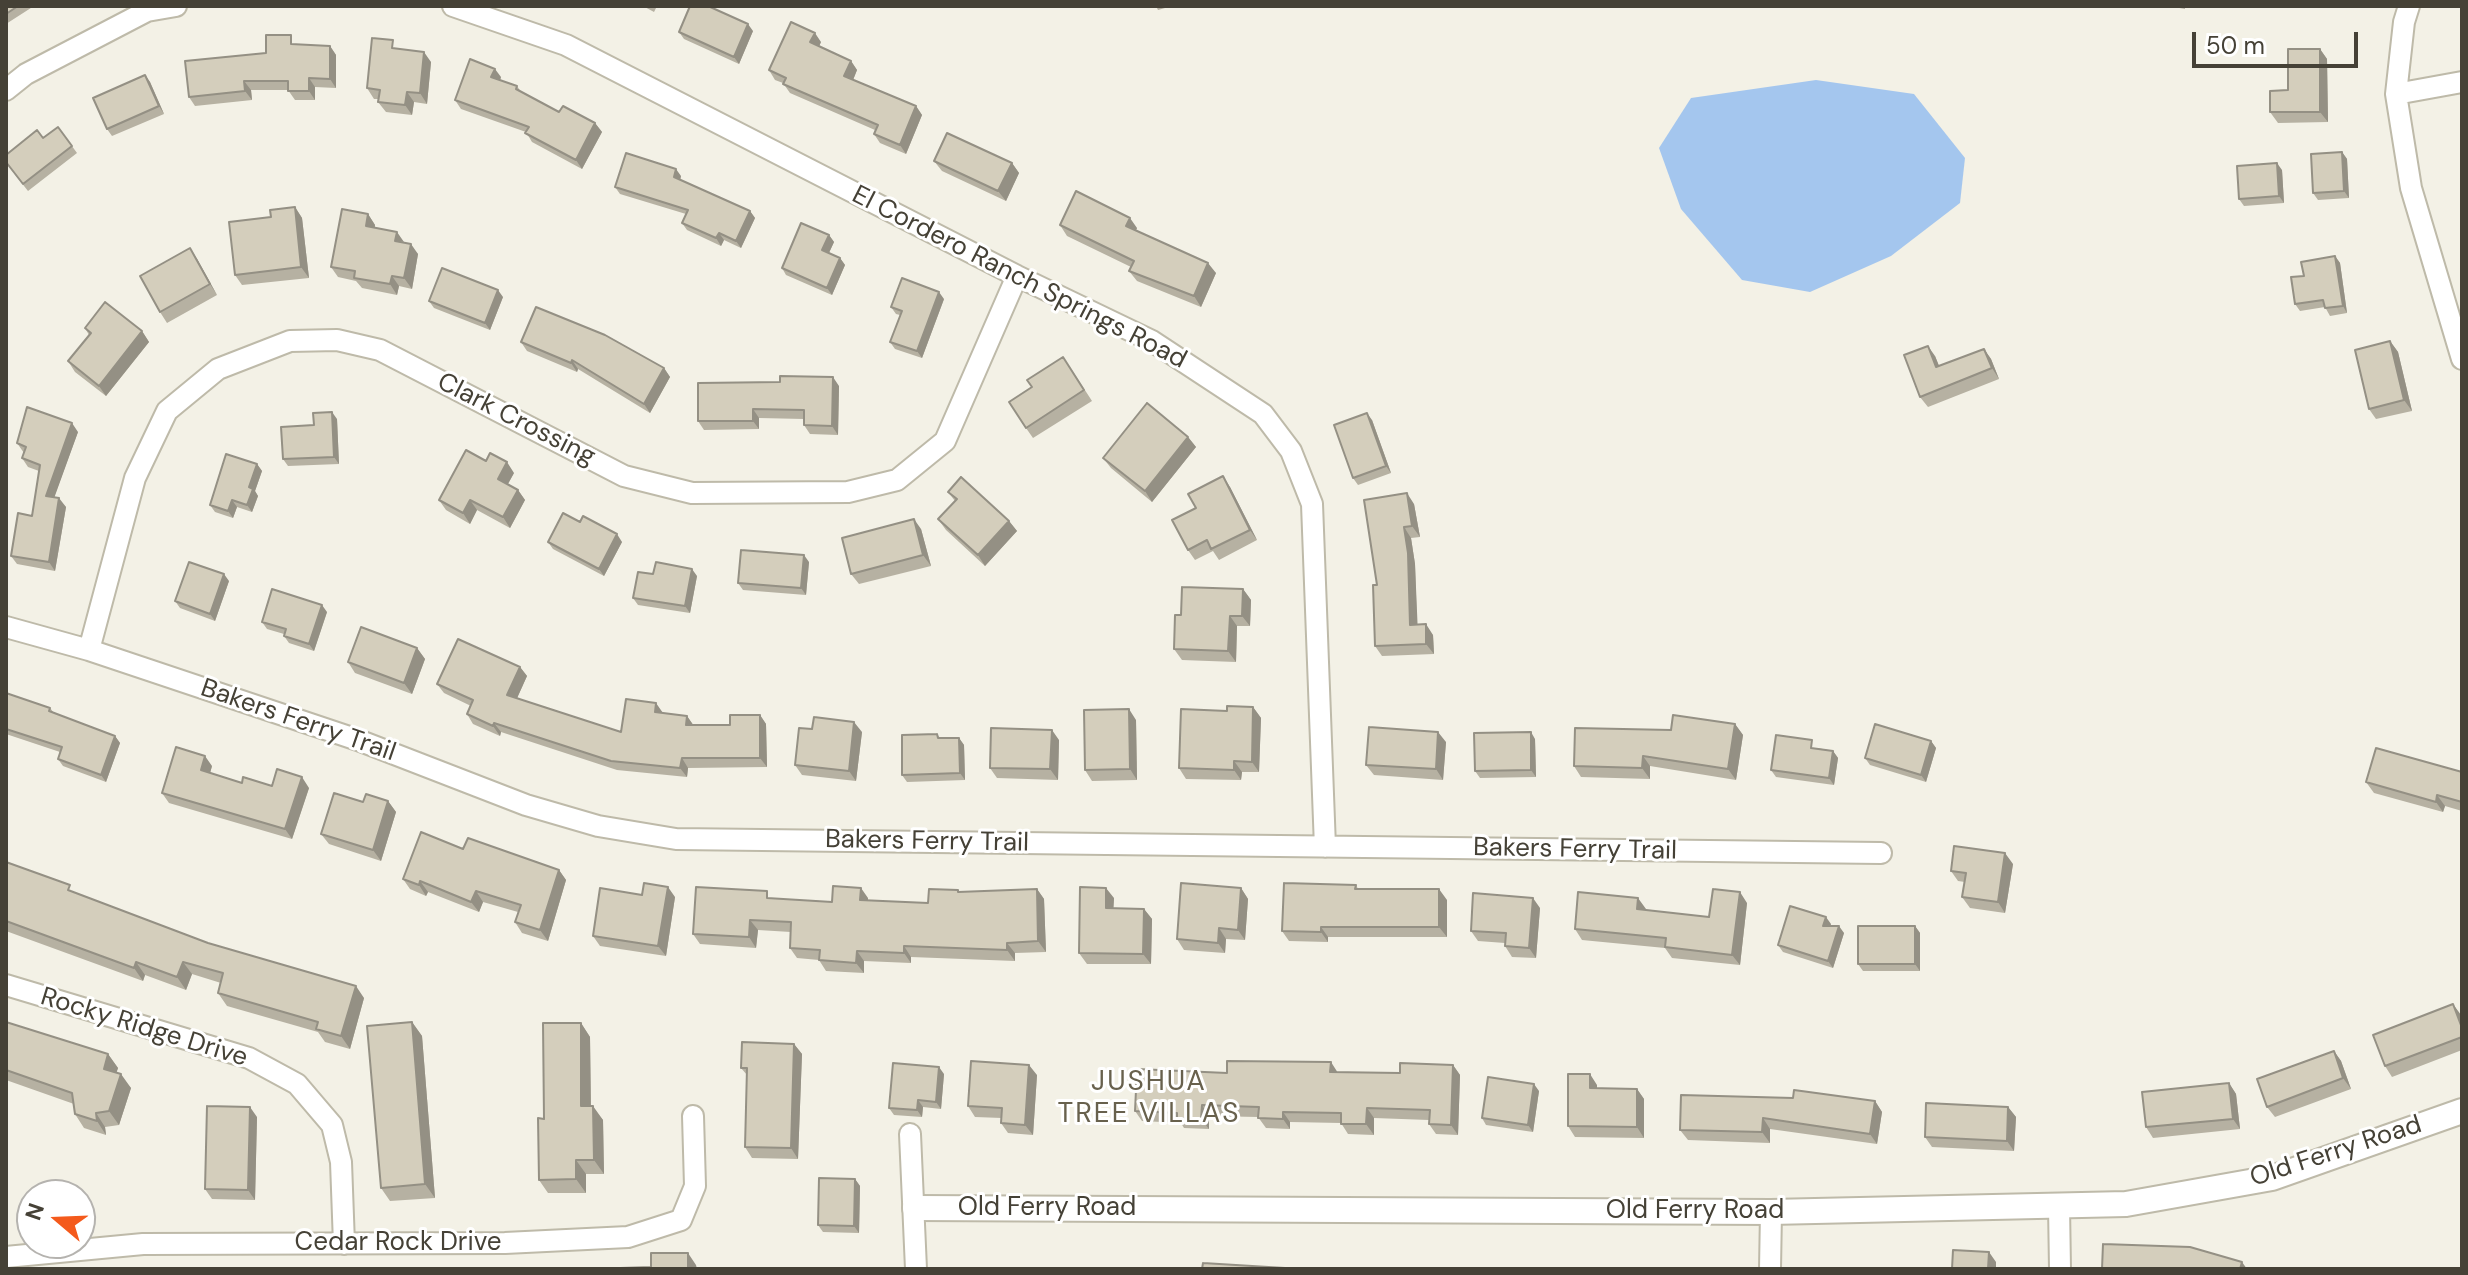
<!DOCTYPE html>
<html>
<head>
<meta charset="utf-8">
<style>
	body { margin:0 }
	#map { position:relative; width:2468px; height:1275px; overflow:hidden; background:#f3f1e6; font-family:"DM Sans",sans-serif }
	canvas { display:block }
	.frame { position:absolute; inset:0; border:8px solid #454136; pointer-events:none }
	.north { position:absolute; left:16px; top:1179px; width:80px; height:80px; box-sizing:border-box; background:#fff; border:2px solid #b5b3af; border-radius:50%; rotate:289deg; font-size:22px; font-weight:700; line-height:32px; text-align:center; color:#454136 }
	.north::after { content:''; display:block; margin:auto; width:28px; height:36px; background:#f45a1c; clip-path:polygon(50% 0,100% 100%,50% 72%,0 100%) }
	.scale { position:absolute; left:2192px; top:32px; width:166px; height:36px; box-sizing:border-box; border:4px solid #454136; border-top:0; padding-left:10px; font-size:24px; line-height:28px; white-space:nowrap; color:#454136; -webkit-text-stroke:6px #fff; paint-order:stroke }
</style>
</head>
<body>
<div id="map">
<canvas width="2468" height="1275"></canvas>
<div class="frame"></div>
<div class="north">N</div>
<div class="scale">50 m</div>
</div>
<script>
const ctx = document.querySelector('canvas').getContext('2d');
ctx.lineJoin = 'round';
function fillPath(path, color) { ctx.fillStyle = color; ctx.fill(path, 'evenodd'); }
const toPath = rows => new Path2D(rows.map(r => 'M' + r).join(''));
function stroke(path, color, width, dash) { ctx.strokeStyle = color; ctx.lineWidth = width; ctx.lineCap = dash ? 'butt' : 'round'; ctx.setLineDash(dash || []); ctx.stroke(path); }
function drawText(font, color, halo, rows, align = 'center') {
  ctx.font = font + ' "DM Sans",sans-serif'; ctx.lineWidth = 6; ctx.setLineDash([]); ctx.textBaseline = 'middle'; ctx.strokeStyle = halo; ctx.fillStyle = color; for (const [text, x, y, turn = 0] of rows) {
    ctx.save(); ctx.translate(x, y); ctx.rotate((+turn || 0) * Math.PI / 180); ctx.textAlign = isNaN(turn) ? turn : align; if (halo) ctx.strokeText(text, 0, 0); ctx.fillText(text, 0, 0); ctx.restore();
  }
}
const water = toPath([
	[1816,80,1914,94,1965,158,1960,203,1891,256,1810,292,1742,280,1681,209,1659,148,1691,98]
]);
const minor = toPath([
	[453,6,566,45,1017,276,1152,341,1263,414,1291,451,1312,504,1325,847],
	[2409,6,2404,22,2396,94,2411,188,2462,359],
	[6,90,26,74,147,11,176,6],
	[2396,94,2462,82],
	[6,627,89,650,358,740,526,805,598,826,676,839,1881,853],
	[89,650,135,478,167,411,218,369,290,341,337,340,380,350,624,476,692,493,848,492,897,480,945,441,1017,276],
	[6,985,249,1058,297,1084,332,1125,341,1162,344,1244],
	[910,1134,916,1269],
	[2059,1206,2060,1269],
	[6,1257,143,1244,505,1243,628,1237,681,1220,695,1186,693,1116],
	[1770,1269,1771,1212]
]);
const tertiary = toPath([
	[915,1208,1771,1212,2126,1204,2272,1178,2462,1111]
]);
const wall = toPath([
	[6,6,34,6,6,24],
	[643,6,657,6,654,12],
	[1156,6,1172,6,1158,10],
	[2168,6,2185,6,2185,9],
	[753,31,739,64,684,39,679,32],
	[821,42,819,46,851,61,857,70,853,80,916,106,922,115,906,154,880,143,874,134,875,130,790,93,783,83,775,80,769,70],
	[297,44,330,46,336,55,336,88,315,87,315,100,295,100,288,90,251,90,252,100,195,106,189,97,266,53],
	[399,49,431,62,427,104,414,102,412,115,386,112,378,102,378,99,374,99,367,88],
	[2320,49,2327,59,2328,122,2278,123,2270,112],
	[145,75,150,82,164,114,112,136,107,129],
	[501,77,500,80,517,86,521,92,559,112,595,123,602,132,582,169,532,142,526,132,461,109,455,100],
	[58,127,77,153,28,191,6,163],
	[2342,152,2347,159,2349,198,2318,200,2313,193],
	[934,161,1012,163,1019,173,1006,201,942,171],
	[2282,170,2284,203,2244,206,2239,199],
	[681,176,680,180,750,211,755,218,741,248,724,240,721,246,687,230,682,223,686,214,620,194,615,187],
	[295,207,302,218,309,278,242,285,235,275],
	[368,214,375,225,375,228,404,243,418,254,412,289,399,286,397,295,362,288,356,281,338,277,331,267],
	[1060,225,1137,228,1136,230,1216,273,1201,307,1137,281,1129,271,1131,267,1067,236],
	[829,235,834,242,829,253,840,258,845,265,832,295,786,275,782,268],
	[2335,256,2340,263,2347,313,2330,316,2325,307,2300,311,2295,304],
	[197,259,217,295,167,323,160,312],
	[503,297,490,330,434,308,429,301],
	[944,299,922,358,895,349,890,342,900,315,896,314,891,307],
	[85,328,142,331,149,342,106,396,75,372,68,361,89,335],
	[2390,341,2398,352,2412,411,2376,419,2369,409],
	[521,342,664,368,670,377,650,413,578,369,577,372,527,351],
	[1984,349,1991,359,1999,379,1928,407,1920,397,1935,356,1939,366],
	[1070,367,1092,401,1033,438,1026,428],
	[839,386,838,435,810,434,804,425,804,419,759,418,759,429,704,430,698,421],
	[337,419,339,464,288,466,283,459],
	[1372,420,1391,473,1358,485,1353,478],
	[78,432,54,497,66,507,55,571,17,564,11,556,32,516,39,471,28,467,22,458,24,453,17,443],
	[1188,437,1196,447,1152,502,1111,468,1103,458],
	[257,464,262,471,255,491,258,496,252,512,237,507,233,518,215,512,210,505],
	[514,473,508,484,518,490,525,500,510,528,477,510,470,524,446,510,439,500],
	[1230,487,1257,540,1219,560,1213,551,1195,560,1188,550,1196,508],
	[948,492,1009,521,1017,531,985,566,946,530,938,519,955,501],
	[1414,504,1420,537,1411,538,1415,564,1417,624,1433,635,1434,654,1382,656,1375,646,1377,585],
	[580,522,622,542,604,576,553,549,548,542],
	[921,529,931,566,859,584,851,574],
	[809,562,806,595,743,590,738,583],
	[697,576,690,613,638,605,633,598],
	[229,581,215,621,180,608,175,601],
	[1243,589,1251,600,1250,626,1237,626,1236,662,1182,660,1174,649,1181,615],
	[327,612,314,651,289,643,284,636,284,634,267,629,262,622],
	[417,648,425,659,412,694,355,673,348,662],
	[520,667,527,676,517,698,621,732,663,713,687,716,693,725,730,725,760,715,766,724,767,767,688,768,687,777,617,770,501,732,500,736,473,724,467,714,471,706,444,693,437,684],
	[6,693,50,708,54,713,115,736,120,743,106,782,63,766,58,759,60,752,6,734],
	[1253,707,1261,718,1259,772,1242,772,1241,780,1186,779,1179,768,1227,711],
	[1136,720,1137,780,1092,781,1085,770],
	[1735,724,1743,735,1736,780,1650,766,1650,779,1581,777,1574,766,1671,730],
	[862,732,856,781,802,775,795,765],
	[937,734,940,738,959,738,964,745,965,780,907,782,902,775],
	[1535,739,1536,777,1480,778,1475,771],
	[1059,740,1058,780,997,778,990,768],
	[1931,741,1936,748,1926,782,1870,765,1865,758],
	[1446,742,1443,780,1374,775,1366,765],
	[1817,748,1833,751,1838,758,1834,785,1776,777,1771,770],
	[212,766,210,773,242,783,309,788,292,839,169,803,162,793],
	[2462,772,2462,811,2445,806,2443,812,2374,793,2366,782],
	[388,801,396,812,381,861,329,844,321,834],
	[463,849,559,870,566,880,548,941,522,933,515,922,518,912,483,902,479,912,428,892,426,896,410,889,403,879],
	[6,862,75,893,208,943,364,998,350,1049,325,1042,318,1032,227,1006,218,993,221,983,192,974,186,990,145,975,143,981,6,931],
	[2013,864,2005,913,1970,908,1962,897,1965,882,1958,881,1951,871],
	[1356,885,1358,889,1447,900,1447,937,1328,937,1328,942,1289,941,1282,931],
	[1241,888,1248,899,1245,940,1226,939,1225,953,1184,950,1177,939],
	[1037,889,1044,899,1046,952,1015,953,1015,961,911,957,911,963,864,961,864,973,826,971,819,960,797,958,790,948,791,932,758,930,756,948,700,944,693,934,772,899,832,902,868,898,868,901,928,903,958,890,960,892],
	[642,895,675,897,666,956,600,946,593,936],
	[1114,898,1113,908,1144,909,1152,919,1151,964,1087,964,1079,953],
	[1747,903,1740,965,1672,958,1665,948,1582,940,1575,929,1646,909,1645,910,1709,917],
	[1540,908,1536,958,1512,957,1505,946,1505,943,1478,941,1471,931],
	[1831,924,1830,926,1844,933,1833,968,1783,952,1778,945],
	[1915,926,1920,933,1920,971,1863,971,1858,964],
	[2461,1015,2462,1018,2462,1050,2392,1077,2385,1066],
	[6,1022,108,1054,118,1068,116,1073,131,1088,119,1125,105,1127,106,1135,84,1128,75,1114,74,1104,6,1080],
	[412,1022,422,1036,435,1198,390,1201,381,1188],
	[581,1023,590,1037,591,1106,603,1120,604,1174,586,1174,586,1193,548,1193,539,1180,544,1119],
	[794,1044,802,1054,798,1159,752,1158,745,1147,747,1075,741,1068],
	[2334,1051,2341,1061,2351,1089,2275,1117,2267,1107],
	[1453,1065,1460,1075,1458,1135,1436,1134,1429,1124,1429,1120,1374,1118,1374,1135,1348,1134,1341,1123,1290,1122,1290,1129,1266,1128,1258,1117,1209,1116,1209,1129,1184,1128,1181,1123,1142,1121,1135,1111,1227,1073,1337,1072,1400,1073],
	[944,1074,941,1109,923,1107,922,1117,894,1115,889,1108],
	[1037,1075,1033,1135,1008,1133,1001,1123,1002,1118,975,1117,968,1106],
	[2229,1083,2236,1094,2240,1129,2153,1138,2146,1127],
	[1597,1085,1597,1088,1637,1089,1644,1099,1644,1138,1575,1137,1568,1126],
	[1539,1091,1533,1132,1486,1125,1482,1118],
	[1875,1101,1882,1112,1877,1144,1770,1129,1770,1143,1688,1140,1680,1130],
	[2008,1107,2016,1117,2014,1151,1932,1147,1925,1137],
	[257,1117,255,1200,212,1199,205,1189],
	[855,1179,860,1186,859,1233,823,1232,818,1225]
]);
const shadedWall = toPath([
	[748,24,753,31,739,64,734,57],
	[815,33,821,42,817,51,810,42],
	[330,46,336,55,336,88,330,79],
	[2320,49,2327,59,2328,122,2320,112],
	[424,52,431,62,427,104,420,93],
	[851,61,857,70,851,85,844,76],
	[495,69,501,77,498,86,491,77],
	[145,75,150,82,164,114,159,106],
	[309,78,315,87,315,100,309,91],
	[244,81,251,90,252,100,245,91],
	[407,92,414,102,412,115,405,105],
	[916,106,922,115,906,154,900,145],
	[595,123,602,132,582,169,576,160],
	[2342,152,2347,159,2349,198,2344,191],
	[1012,163,1019,173,1006,201,998,191],
	[2277,163,2282,170,2284,203,2279,196],
	[676,169,681,176,679,184,674,177],
	[295,207,302,218,309,278,301,267],
	[750,211,755,218,741,248,736,241],
	[368,214,375,225,373,237,366,226],
	[1130,218,1137,228,1133,236,1126,226],
	[397,232,404,242,395,241],
	[719,233,724,240,721,246,716,238],
	[829,235,834,242,827,257,822,250],
	[411,244,418,254,412,289,404,278],
	[190,248,197,259,217,295,210,284],
	[2335,256,2340,263,2347,313,2343,306],
	[840,258,845,265,832,295,827,288],
	[1208,263,1216,273,1201,307,1194,296],
	[392,276,399,286,397,295,390,284],
	[498,290,503,297,490,330,485,323],
	[939,292,944,299,922,358,917,351],
	[142,331,149,342,106,396,99,386],
	[2390,341,2398,352,2412,411,2404,400],
	[1928,346,1935,356,1944,378,1936,367],
	[1984,349,1991,359,1999,379,1992,368],
	[572,360,578,369,577,372,571,363],
	[664,368,670,377,650,413,644,404],
	[833,377,839,386,838,435,832,426],
	[753,409,759,418,759,429,753,421],
	[332,412,337,419,339,464,334,457],
	[1367,413,1372,420,1391,473,1386,466],
	[72,423,78,432,52,504,46,496],
	[1188,437,1196,447,1152,502,1145,491],
	[507,462,514,473,505,489,498,479],
	[257,464,262,471,255,491,258,496,252,512,247,505,249,487],
	[1223,476,1230,487,1257,540,1250,530],
	[518,490,525,500,510,528,503,517],
	[1407,493,1414,504,1420,537,1412,526],
	[59,498,66,507,55,571,49,562],
	[232,500,237,507,233,518,228,511],
	[470,500,477,510,470,524,463,513],
	[914,519,921,529,931,566,923,555],
	[1009,521,1017,531,985,566,978,555],
	[1404,527,1411,538,1415,564,1418,635,1410,625],
	[617,534,622,542,604,576,599,569],
	[804,555,809,562,806,595,801,588],
	[692,569,697,576,690,613,685,606],
	[224,574,229,581,215,621,210,614],
	[1243,589,1251,600,1250,626,1242,616],
	[322,605,327,612,314,651,309,644],
	[1230,616,1237,626,1236,662,1228,651],
	[1426,624,1433,635,1434,654,1426,644],
	[417,648,425,659,412,694,404,683],
	[520,667,527,676,514,705,507,695],
	[656,703,663,713,655,712],
	[1253,707,1261,718,1259,772,1252,762],
	[1129,709,1136,720,1137,780,1130,769],
	[760,715,766,724,767,767,760,758],
	[687,716,694,726,686,725],
	[854,722,862,732,856,781,849,771],
	[494,723,501,732,500,736,493,726],
	[1735,724,1743,735,1736,780,1728,769],
	[1052,730,1059,740,1058,780,1050,769],
	[1438,732,1446,742,1443,780,1436,769],
	[1531,732,1535,739,1536,777,1531,770],
	[115,736,120,743,106,782,101,775],
	[959,738,964,745,965,780,960,773],
	[1931,741,1936,748,1926,782,1921,775],
	[1833,751,1838,758,1834,785,1829,778],
	[205,756,212,766,208,780,201,770],
	[1643,756,1650,766,1650,779,1642,768],
	[682,758,688,768,687,777,680,768],
	[1234,761,1242,772,1241,780,1234,770],
	[302,777,309,788,292,839,285,829],
	[2437,795,2445,806,2443,812,2436,802],
	[388,801,396,812,381,861,373,850],
	[2005,853,2013,864,2005,913,1998,902],
	[559,870,566,880,548,941,540,930],
	[420,881,428,892,426,896,419,885],
	[668,887,675,897,666,956,658,946],
	[861,888,868,898,867,911,860,900],
	[1106,888,1114,898,1113,919,1106,908],
	[1241,888,1248,899,1245,940,1238,930],
	[1037,889,1044,899,1046,952,1038,941],
	[1439,889,1447,900,1447,937,1439,927],
	[476,891,483,902,479,912,471,902],
	[1740,892,1747,903,1740,965,1732,955],
	[1533,898,1540,908,1536,958,1529,948],
	[1638,898,1646,909,1644,920,1637,909],
	[1144,909,1152,919,1151,964,1143,954],
	[1826,917,1831,924,1828,933,1823,926],
	[750,920,758,930,756,948,749,937],
	[1839,926,1844,933,1833,968,1828,961],
	[1915,926,1920,933,1920,971,1915,964],
	[1321,927,1328,937,1328,942,1321,932],
	[1219,928,1226,939,1225,953,1218,943],
	[1007,943,1015,953,1015,961,1007,950],
	[904,946,911,957,911,963,904,953],
	[857,951,864,961,864,973,856,963],
	[136,962,145,975,143,981,134,968],
	[183,962,192,974,186,990,177,977],
	[356,986,364,998,350,1049,341,1036],
	[2453,1004,2461,1015,2462,1028],
	[412,1022,422,1036,435,1198,425,1184],
	[581,1023,590,1037,591,1120,581,1106],
	[794,1044,802,1054,798,1159,791,1148],
	[2334,1051,2341,1061,2351,1089,2343,1078],
	[108,1054,118,1068,113,1083,104,1069],
	[1331,1062,1338,1073,1330,1072],
	[1029,1065,1037,1075,1033,1135,1025,1125],
	[1453,1065,1460,1075,1458,1135,1451,1125],
	[939,1067,944,1074,941,1109,936,1102],
	[121,1074,131,1088,119,1125,109,1111],
	[1590,1074,1597,1085,1597,1099,1590,1088],
	[2229,1083,2236,1094,2240,1129,2233,1119],
	[1534,1084,1539,1091,1533,1132,1528,1125],
	[1637,1089,1644,1099,1644,1138,1637,1127],
	[918,1100,923,1107,922,1117,917,1110],
	[1875,1101,1882,1112,1877,1144,1870,1134],
	[1202,1105,1209,1116,1209,1129,1201,1119],
	[593,1106,603,1120,604,1174,594,1160],
	[250,1107,257,1117,255,1200,248,1190],
	[2008,1107,2016,1117,2014,1151,2007,1141],
	[1367,1108,1374,1118,1374,1135,1366,1124],
	[1283,1112,1290,1122,1290,1129,1283,1119],
	[96,1113,105,1127,106,1135,97,1121],
	[1763,1118,1770,1129,1770,1143,1762,1132],
	[576,1160,586,1174,586,1193,576,1179],
	[855,1179,860,1186,859,1233,854,1226],
	[1989,1252,1996,1262,1996,1269,1988,1269],
	[688,1253,696,1265,697,1269,688,1269],
	[2242,1262,2247,1269,2240,1269]
]);
const building = toPath([
	[6,6,18,6,6,14,6,6],
	[690,6,708,6,748,24,734,57,679,32,690,6],
	[791,22,815,33,810,42,851,61,844,76,916,106,900,145,874,134,878,125,783,84,786,78,769,70,791,22],
	[266,35,291,35,291,44,330,46,330,79,309,78,309,91,288,91,288,81,244,81,245,91,189,97,185,61,266,53,266,35],
	[372,38,393,40,392,48,424,52,420,93,407,92,405,105,378,102,380,90,367,88,372,38],
	[2288,49,2320,49,2320,112,2270,112,2270,91,2288,90,2288,49],
	[470,59,495,69,491,77,517,86,516,89,559,112,563,106,595,123,576,160,525,133,529,127,455,100,470,59],
	[145,75,159,106,107,129,93,98,145,75],
	[58,127,72,146,23,184,6,162,6,155,37,130,43,138,58,127],
	[947,133,1012,163,998,191,934,161,947,133],
	[2342,152,2344,191,2313,193,2311,154,2342,152],
	[626,153,676,169,674,177,750,211,736,241,719,233,716,238,682,223,688,210,615,187,626,153],
	[2277,163,2279,196,2239,199,2237,166,2277,163],
	[1076,191,1130,218,1126,226,1208,263,1194,296,1129,271,1134,261,1060,225,1076,191],
	[295,207,301,267,235,275,229,222,271,217,270,210,295,207],
	[342,209,368,214,366,226,397,232,395,241,411,244,404,278,392,276,390,284,354,278,355,271,331,267,342,209],
	[801,223,829,235,822,250,840,258,827,288,782,268,801,223],
	[190,248,210,284,160,312,140,276,190,248],
	[2335,256,2343,306,2325,308,2323,300,2295,304,2291,277,2304,276,2301,262,2335,256],
	[442,268,498,290,485,323,429,301,442,268],
	[902,278,939,292,917,351,890,342,902,311,891,307,902,278],
	[105,302,142,331,99,386,68,361,91,333,85,328,105,302],
	[536,307,605,335,664,368,644,404,572,360,571,363,521,342,536,307],
	[2390,341,2404,400,2369,409,2355,350,2390,341],
	[1928,346,1936,367,1984,349,1992,368,1920,397,1904,355,1928,346],
	[1063,357,1084,390,1026,428,1009,402,1032,387,1027,380,1063,357],
	[780,376,833,377,832,426,804,425,804,410,753,409,753,421,698,421,698,383,780,382,780,376],
	[1147,403,1188,437,1145,491,1103,458,1147,403],
	[27,407,72,423,46,496,59,498,49,562,11,556,18,513,32,516,40,465,22,458,26,447,17,443,27,407],
	[332,412,334,457,283,459,281,427,314,425,313,413,332,412],
	[1367,413,1386,466,1353,478,1334,425,1367,413],
	[466,450,486,461,490,453,507,462,498,479,518,490,503,517,470,500,463,513,439,500,466,450],
	[226,454,257,464,249,487,253,489,247,505,232,500,228,511,210,505,226,454],
	[1223,476,1250,530,1211,549,1207,540,1188,550,1172,520,1196,508,1188,494,1223,476],
	[961,477,1009,521,978,555,938,519,957,499,948,492,961,477],
	[1407,493,1412,526,1404,527,1408,553,1410,625,1426,624,1426,644,1375,646,1373,585,1377,585,1364,500,1407,493],
	[563,513,580,522,583,516,617,534,599,569,548,542,563,513],
	[914,519,923,555,851,574,842,538,914,519],
	[741,550,804,555,801,588,738,583,741,550],
	[189,562,224,574,210,614,175,601,189,562],
	[656,562,692,569,685,606,633,598,638,572,653,574,656,562],
	[1182,587,1243,589,1242,616,1230,616,1228,651,1174,649,1175,615,1181,615,1182,587],
	[272,589,322,605,309,644,284,636,286,629,262,622,272,589],
	[361,627,417,648,404,683,348,662,361,627],
	[458,639,520,667,507,695,621,732,626,699,656,703,655,712,687,716,686,725,730,725,730,715,760,715,760,758,682,758,680,768,611,761,494,723,493,726,467,714,473,700,437,684,458,639],
	[6,693,50,708,49,711,115,736,101,775,58,759,62,747,6,729,6,693],
	[1227,706,1253,707,1252,762,1234,761,1234,770,1179,768,1181,709,1227,711,1227,706],
	[1129,709,1130,769,1085,770,1084,710,1129,709],
	[1673,715,1735,724,1728,769,1643,756,1642,768,1574,766,1575,728,1671,730,1673,715],
	[814,717,854,722,849,771,795,765,799,728,812,729,814,717],
	[1875,724,1931,741,1921,775,1865,758,1875,724],
	[1369,727,1438,732,1436,769,1366,765,1369,727],
	[991,728,1052,730,1050,769,990,768,991,728],
	[1531,732,1531,770,1475,771,1474,733,1531,732],
	[937,734,938,738,959,738,960,773,902,775,902,735,937,734],
	[1776,735,1812,740,1811,748,1833,751,1829,778,1771,770,1776,735],
	[176,747,205,756,201,770,242,783,243,777,272,786,277,769,302,777,285,829,162,793,176,747],
	[2376,748,2462,772,2462,802,2437,795,2436,802,2366,782,2376,748],
	[334,793,363,802,366,794,388,801,373,850,321,834,334,793],
	[421,832,463,849,468,838,559,870,540,930,515,922,521,905,476,891,471,902,420,881,419,885,403,879,421,832],
	[1954,846,2005,853,1998,902,1962,897,1966,873,1951,871,1954,846],
	[6,862,70,885,68,890,208,943,356,986,341,1036,316,1029,318,1022,218,993,223,973,183,962,177,977,136,962,134,968,6,921,6,862],
	[644,883,668,887,658,946,593,936,600,888,642,895,644,883],
	[1181,883,1241,888,1238,930,1219,928,1218,943,1177,939,1181,883],
	[1284,883,1356,885,1355,889,1439,889,1439,927,1321,927,1321,932,1282,931,1284,883],
	[833,886,861,888,860,900,928,903,929,889,958,890,958,892,1037,889,1038,941,1007,943,1007,950,904,946,904,953,857,951,856,963,819,960,820,950,790,948,791,922,750,920,749,937,693,934,696,887,767,891,767,898,832,902,833,886],
	[1080,887,1106,888,1106,908,1144,909,1143,954,1079,953,1080,887],
	[1713,889,1740,892,1732,955,1665,947,1666,938,1575,929,1578,892,1638,898,1637,909,1709,917,1713,889],
	[1473,893,1533,898,1529,948,1505,946,1506,933,1471,931,1473,893],
	[1790,906,1826,917,1823,926,1839,926,1828,961,1778,945,1790,906],
	[1858,926,1915,926,1915,964,1858,964,1858,926],
	[2453,1004,2462,1028,2462,1037,2385,1066,2373,1035,2453,1004],
	[6,1022,108,1054,104,1069,121,1074,109,1111,96,1113,97,1121,75,1114,72,1093,6,1070,6,1022],
	[412,1022,425,1184,381,1188,367,1026,412,1022],
	[543,1023,581,1023,581,1106,593,1106,594,1160,576,1160,576,1179,539,1180,538,1118,544,1119,543,1023],
	[742,1042,794,1044,791,1148,745,1147,747,1068,741,1068,742,1042],
	[2334,1051,2343,1078,2267,1107,2257,1079,2334,1051],
	[971,1061,1029,1065,1025,1125,1001,1123,1002,1108,968,1106,971,1061],
	[1227,1061,1331,1062,1330,1072,1400,1073,1400,1063,1453,1065,1451,1125,1429,1124,1430,1110,1367,1108,1366,1124,1341,1124,1341,1113,1283,1112,1283,1119,1258,1118,1259,1107,1202,1105,1201,1119,1177,1118,1177,1113,1135,1111,1137,1069,1227,1073,1227,1061],
	[893,1063,939,1067,936,1102,918,1100,917,1110,889,1108,893,1063],
	[1568,1074,1590,1074,1590,1088,1637,1089,1637,1127,1568,1126,1568,1074],
	[1488,1077,1534,1084,1528,1125,1482,1118,1488,1077],
	[2229,1083,2233,1119,2146,1127,2142,1092,2229,1083],
	[1794,1090,1875,1101,1870,1134,1763,1118,1762,1132,1680,1130,1681,1095,1793,1098,1794,1090],
	[1926,1103,2008,1107,2007,1141,1925,1137,1926,1103],
	[207,1106,250,1107,248,1190,205,1189,207,1106],
	[819,1178,855,1179,854,1226,818,1225,819,1178],
	[2103,1244,2190,1247,2242,1262,2240,1269,2102,1269,2103,1244],
	[1953,1250,1989,1252,1988,1269,1952,1269,1953,1250],
	[651,1253,688,1253,688,1269,590,1269,651,1267,651,1253],
	[1203,1263,1285,1268,1285,1269,1202,1269,1203,1263]
]);
const streetNames = [
	["El Cordero Ranch Springs Road",1019,278,27],
	["Clark Crossing",516,420,27],
	["Bakers Ferry Trail",298,721,19],
	["Bakers Ferry Trail",927,842,1],
	["Bakers Ferry Trail",1575,850,1],
	["Rocky Ridge Drive",144,1028,17],
	["Old Ferry Road",2336,1152,-18],
	["Old Ferry Road",1047,1208],
	["Old Ferry Road",1695,1211],
	["Cedar Rock Drive",398,1243]
];
const neighbourhoodNames = [
	["JUSHUA",1149,1083],
	["TREE VILLAS",1149,1115]
];
fillPath(water, '#a4c6ee');
stroke(minor, '#bebaa9', 24);
stroke(tertiary, '#bebaa9', 28);
stroke(minor, '#fff', 20);
stroke(tertiary, '#fff', 24);
fillPath(wall, '#b6b1a2');
fillPath(shadedWall, '#949084');
fillPath(building, '#d4cebc');
stroke(building, '#949084', 2);
drawText('26px', '#454136', '#fff', streetNames);
ctx.letterSpacing = '2px';
drawText('28px', '#68614d', '#fff', neighbourhoodNames);
ctx.letterSpacing = '0px';
</script>
</body>
</html>
